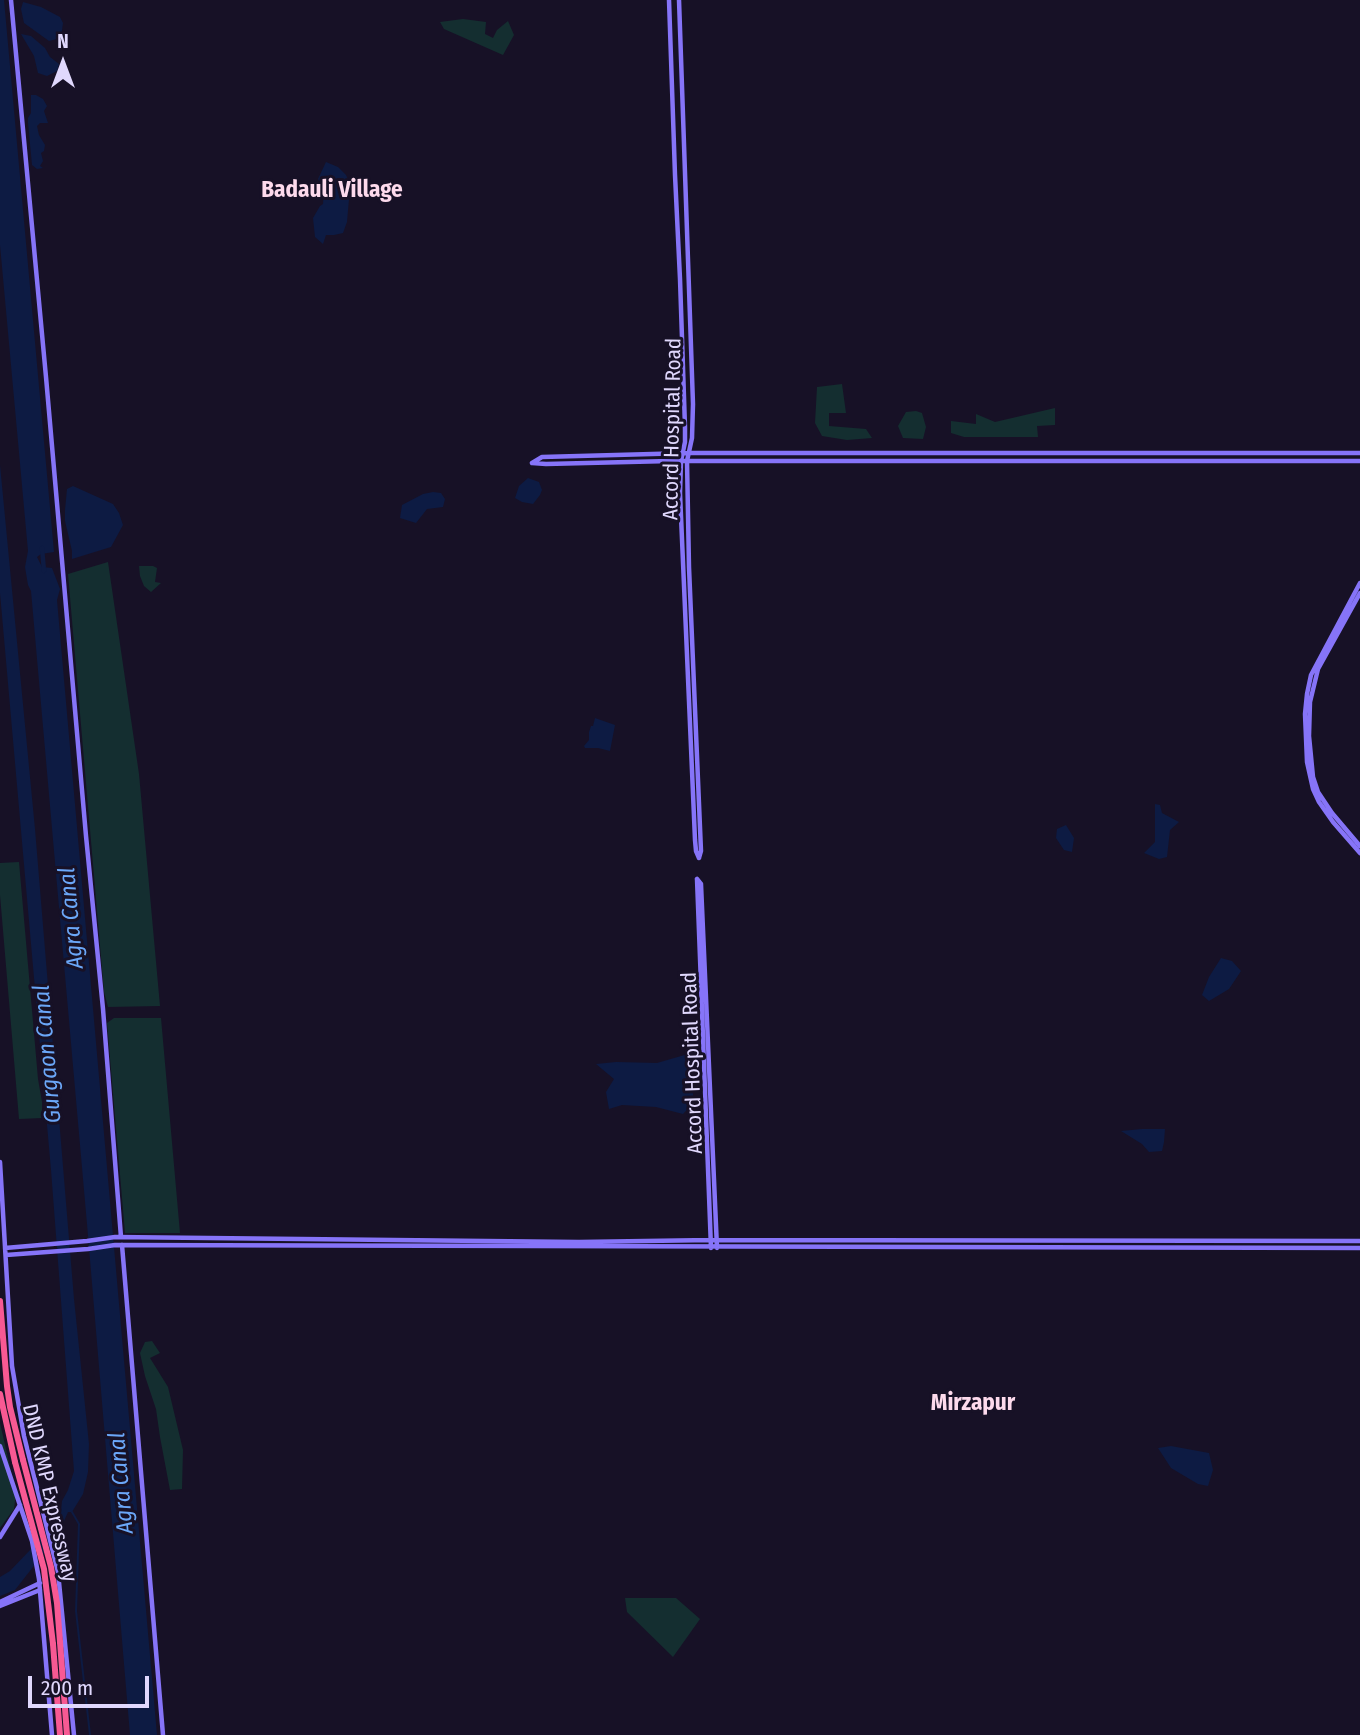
<!DOCTYPE html>
<html>
<head>
<meta charset="utf-8">
<style>
	body { margin:0 }
	#map { position:relative; width:1360px; height:1735px; overflow:hidden; background:#171126; font-family:"Fira Sans Condensed",sans-serif }
	canvas { display:block }
	.north { position:absolute; left:28px; top:28px; width:70px; height:70px; -webkit-text-stroke:5px #171126; paint-order:stroke; rotate:0deg; font-size:19px; font-weight:700; line-height:28px; text-align:center; color:#e0d8fd }
	.north::after { content:''; display:block; margin:auto; width:24px; height:32px; background:#e0d8fd; clip-path:polygon(50% 0,100% 100%,50% 72%,0 100%) }
	.scale { position:absolute; left:28px; top:1676px; width:121px; height:32px; box-sizing:border-box; border:4px solid #e0d8fd; border-top:0; padding-left:9px; font-size:21px; line-height:24px; white-space:nowrap; color:#e0d8fd; -webkit-text-stroke:5px #171126; paint-order:stroke }
</style>
</head>
<body>
<div id="map">
<canvas width="1360" height="1735"></canvas>
<div class="north">N</div>
<div class="scale">200 m</div>
</div>
<script>
const ctx = document.querySelector('canvas').getContext('2d');
ctx.lineJoin = 'round';
function fillPath(path, color) { ctx.fillStyle = color; ctx.fill(path, 'evenodd'); }
const toPath = rows => new Path2D(rows.map(r => 'M' + r).join(''));
function stroke(path, color, width, dash) { ctx.strokeStyle = color; ctx.lineWidth = width; ctx.lineCap = dash ? 'butt' : 'round'; ctx.setLineDash(dash || []); ctx.stroke(path); }
function drawText(font, color, halo, rows, align = 'center') {
  ctx.font = font + ' "Fira Sans Condensed",sans-serif'; ctx.lineWidth = 6; ctx.setLineDash([]); ctx.textBaseline = 'middle'; ctx.strokeStyle = halo; ctx.fillStyle = color; for (const [text, x, y, turn = 0] of rows) {
    ctx.save(); ctx.translate(x, y); ctx.rotate((+turn || 0) * Math.PI / 180); ctx.textAlign = isNaN(turn) ? turn : align; if (halo) ctx.strokeText(text, 0, 0); ctx.fillText(text, 0, 0); ctx.restore();
  }
}
const green = toPath([
	[463,19,486,22,485,34,493,38,497,30,508,21,514,35,503,55,444,29,440,22],
	[842,384,846,413,829,413,829,426,866,429,872,438,847,440,822,436,815,423,817,387],
	[1055,408,1055,425,1037,426,1038,437,964,437,951,433,951,421,976,424,976,414,995,422],
	[916,411,922,413,926,427,923,439,903,438,898,426,906,412],
	[108,562,139,774,160,1006,108,1007,104,992,68,574],
	[139,566,153,566,157,568,155,582,161,583,151,592,144,586,140,576],
	[19,862,38,1079,42,1102,42,1118,19,1119,0,895,0,863],
	[114,1018,161,1018,180,1233,125,1233,107,1023],
	[152,1341,160,1353,150,1358,168,1387,183,1450,182,1489,170,1490,160,1437,156,1409,145,1376,140,1353,145,1342],
	[0,1423,16,1493,14,1509,0,1528],
	[625,1598,676,1598,700,1619,673,1657,627,1612]
]);
const water = toPath([
	[0,0,4,0,54,552,41,554,37,557,42,567,52,568,60,589,57,600,157,1735,130,1735,87,1224,31,591,28,585,25,567,28,551,0,245],
	[23,2,41,7,60,17,63,23,61,38,49,41,24,23,21,9],
	[21,34,31,36,45,48,50,57,59,64,57,71,47,76,38,73,34,56],
	[31,95,36,95,43,99,47,106,44,111,48,123,40,123,37,126,39,135,45,145,44,151,41,153,43,161,40,166,43,168,37,169,32,165,28,123,28,118,31,113],
	[326,162,338,167,346,175,349,182,355,185,349,199,347,222,343,233,334,235,326,235,323,244,315,237,313,218,320,206,323,204,324,190,318,179],
	[0,465,35,829,74,1299,89,1444,88,1472,83,1494,72,1512,68,1512,58,1535,15,1590,0,1596,0,1577,10,1571,31,1549,55,1519,61,1511,62,1501,68,1490,74,1471,51,1170,0,593],
	[528,478,539,482,542,490,540,495,533,504,522,502,515,498,519,486],
	[73,486,113,504,119,513,123,525,111,547,72,559,72,551,65,521,65,510,67,489],
	[433,492,441,493,445,499,443,507,427,509,416,523,400,518,402,505,423,494],
	[595,718,615,725,610,751,598,748,585,748,584,746,589,740,589,732,591,726,593,726],
	[1155,804,1160,805,1162,813,1179,822,1170,830,1167,857,1159,859,1144,853,1155,842],
	[1066,825,1074,838,1072,852,1064,850,1056,838,1057,829],
	[1221,958,1232,961,1241,971,1229,989,1209,1001,1202,995,1209,977],
	[688,1054,694,1102,683,1114,656,1107,622,1105,609,1109,606,1092,614,1079,596,1064,616,1062,657,1063],
	[1142,1129,1165,1129,1164,1142,1162,1151,1149,1152,1142,1144,1121,1131],
	[1171,1446,1209,1453,1213,1470,1208,1486,1198,1484,1171,1468,1158,1448]
]);
const stream = toPath([
	[72,1512,79,1524,76,1611,90,1735]
]);
const canal = toPath([
	[42,548,44,571]
]);
const secondary = toPath([
	[11,0,46,377,86,836,103,1009,121,1237],
	[669,0,675,175,680,279,685,427,685,442,681,461,680,493,695,840,696,851,699,858],
	[679,0,693,404,692,438,687,461,689,567,701,851,699,858],
	[532,463,542,457,689,453,1360,453],
	[532,463,546,464,670,461,1360,461],
	[1360,583,1311,675,1307,694,1305,714,1307,762,1313,789,1319,802,1333,822,1360,853],
	[1360,593,1318,669,1310,702,1309,736,1313,777,1318,792,1332,813,1360,846],
	[697,879,701,884,717,1248],
	[697,879,711,1248],
	[0,1162,12,1366,24,1436,58,1572,74,1735],
	[122,1245,163,1735],
	[5,1248,87,1241,115,1237,579,1242,711,1240,1360,1241],
	[6,1255,88,1249,115,1245,1360,1248],
	[0,1446,32,1541,39,1579,52,1735],
	[0,1537,20,1505],
	[0,1602,40,1583],
	[0,1606,40,1590]
]);
const highway = toPath([
	[0,1301,7,1386,10,1407,23,1460],
	[0,1394,15,1462],
	[60,1642,67,1735],
	[53,1644,60,1735]
]);
const highwayBridge = toPath([
	[23,1460,51,1567,57,1603,60,1642],
	[15,1462,44,1569,53,1644]
]);
const streetNames = [
	["Accord Hospital Road",673,429,-89],
	["Accord Hospital Road",693,1063,-92],
	["DND KMP Expressway",49,1493,77]
];
const neighbourhoodNames = [
	["Badauli Village",332,191],
	["Mirzapur",973,1404]
];
const waterNames = [
	["Agra Canal",72,918,-95],
	["Gurgaon Canal",48,1054,-95],
	["Agra Canal",122,1483,-95]
];
fillPath(green, '#142e30');
fillPath(water, '#0d1b43');
stroke(stream, '#0d1b43', 2);
stroke(canal, '#0d1b43', 4.5);
stroke(secondary, '#8674f8', 4.5);
stroke(highway, '#f75993', 6);
stroke(highwayBridge, '#f75993', 6);
drawText('21px', '#e0d8fd', '#171126', streetNames);
drawText('bold 23px', '#fddaec', '#171126', neighbourhoodNames);
drawText('italic 23px', '#6ba7f8', '#171126', waterNames);
</script>
</body>
</html>
